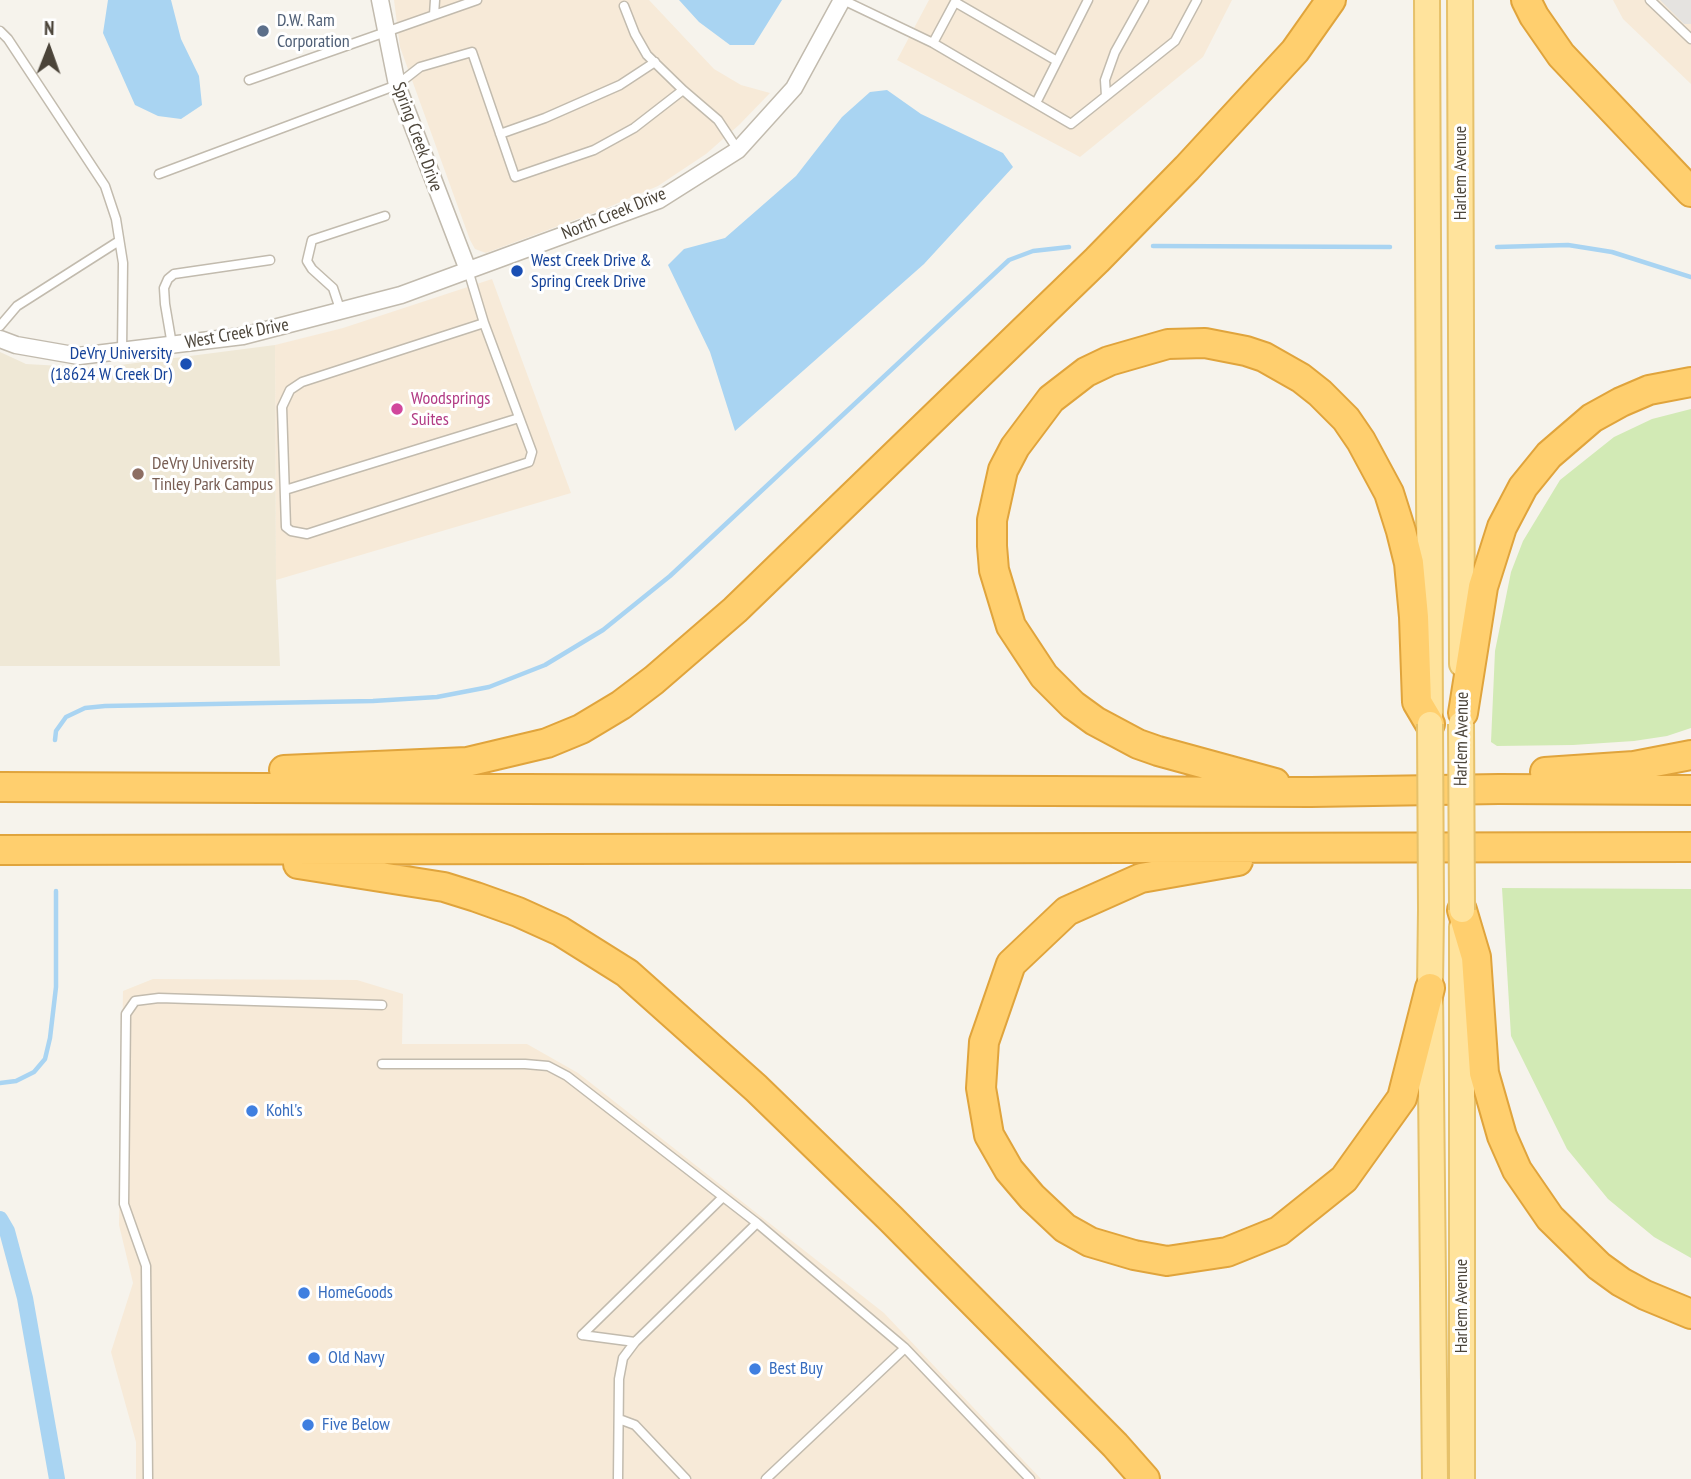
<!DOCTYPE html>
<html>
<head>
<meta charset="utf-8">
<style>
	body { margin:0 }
	#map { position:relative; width:1691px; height:1479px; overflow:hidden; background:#f6f3ec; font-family:"PT Sans Narrow",sans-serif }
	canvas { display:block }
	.north { position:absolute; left:14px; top:14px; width:70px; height:70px; -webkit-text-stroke:5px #fff; paint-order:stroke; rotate:1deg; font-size:19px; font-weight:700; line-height:28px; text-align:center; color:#4b4439 }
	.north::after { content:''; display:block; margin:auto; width:24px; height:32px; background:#4b4439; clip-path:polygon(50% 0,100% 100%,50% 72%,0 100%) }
</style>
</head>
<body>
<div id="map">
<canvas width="1691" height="1479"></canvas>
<div class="north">N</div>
</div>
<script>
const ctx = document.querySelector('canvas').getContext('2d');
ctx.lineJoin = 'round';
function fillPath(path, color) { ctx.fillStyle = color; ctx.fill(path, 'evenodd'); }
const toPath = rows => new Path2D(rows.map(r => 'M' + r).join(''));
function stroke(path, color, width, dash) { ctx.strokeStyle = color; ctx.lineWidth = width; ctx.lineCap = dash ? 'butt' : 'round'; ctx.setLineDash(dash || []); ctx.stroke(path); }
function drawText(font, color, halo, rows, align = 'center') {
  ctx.font = font + ' "PT Sans Narrow",sans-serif'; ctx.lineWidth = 6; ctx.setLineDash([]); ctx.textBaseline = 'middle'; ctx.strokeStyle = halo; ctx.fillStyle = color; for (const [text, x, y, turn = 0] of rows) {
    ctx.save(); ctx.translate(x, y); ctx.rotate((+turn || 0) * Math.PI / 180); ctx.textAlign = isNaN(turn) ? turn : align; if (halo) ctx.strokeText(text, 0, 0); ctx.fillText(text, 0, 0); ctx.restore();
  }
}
const commercial = toPath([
	[394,0,649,0,714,69,741,85,770,93,739,125,706,154,658,186,604,209,486,253,475,249,470,240,400,47],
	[929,0,1232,0,1203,57,1080,157,897,60],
	[1613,0,1691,0,1691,84,1623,19],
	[492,279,571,493,276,580,275,345,343,328],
	[153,979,357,980,403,994,402,1044,527,1044,578,1073,884,1313,1041,1479,136,1479,136,1442,111,1352,133,1283,119,1225,123,991]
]);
const education = toPath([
	[275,345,276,580,280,666,0,666,0,352,26,364,97,368]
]);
const green = toPath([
	[1691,409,1691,728,1667,736,1634,741,1573,745,1497,746,1491,742,1495,651,1511,572,1523,541,1560,480,1614,437,1652,419],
	[1502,888,1691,889,1691,1258,1654,1237,1608,1199,1567,1149,1511,1036]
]);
const parking = toPath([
	[1660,0,1691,0,1691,24,1684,24]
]);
const water = toPath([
	[108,0,171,0,181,39,199,76,202,105,181,119,158,116,135,105,103,33],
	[679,0,782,0,754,45,730,45,699,22],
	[887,90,921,114,1003,153,1013,167,924,264,735,431,710,352,668,265,684,249,725,238,796,176,842,117,870,92]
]);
const stream = toPath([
	[1153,246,1390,247],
	[1497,247,1568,245,1612,252,1691,277],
	[55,740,56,731,66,717,85,708,105,706,373,701,437,697,489,687,545,665,603,630,670,576,1009,260,1033,251,1069,247],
	[0,1083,16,1081,34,1072,45,1059,50,1038,56,987,56,891]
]);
const canal = toPath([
	[0,1219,7,1231,25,1298,57,1479]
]);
const lane = toPath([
	[843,0,933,43,1071,124,1175,41,1197,0],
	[1650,0,1691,39],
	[955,2,1057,61],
	[624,6,635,34,647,55,683,90],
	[434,15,435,0],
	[0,31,8,39,105,186,116,219,123,263,122,351],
	[933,43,956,0],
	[249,80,477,0],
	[1106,96,1105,80,1115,52,1144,0],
	[1036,103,1088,0],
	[500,134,545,118,620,85,655,62],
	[159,174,397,85,420,67,472,52,515,177,594,150,634,128,683,90,718,120,738,150],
	[468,270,484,323,532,452,529,462,307,534,291,531,286,527,282,407,290,390,302,382,484,323],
	[341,312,333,288,312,269,307,261,312,240,385,216],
	[0,326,17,306,119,241],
	[172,345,165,304,164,288,168,279,174,274,270,260],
	[285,490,519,418],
	[382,1064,525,1064,548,1066,567,1076,757,1223,905,1348,1030,1479],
	[582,1335,723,1197],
	[582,1335,635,1342],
	[619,1419,635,1425,686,1479],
	[148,1479,146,1266,124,1204,126,1014,135,1001,159,998,382,1005],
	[618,1479,619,1379,623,1358,635,1342,757,1223],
	[766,1479,905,1348]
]);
const street = toPath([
	[380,0,397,85,468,270],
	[0,339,16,345,79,356,243,336,401,295,659,200,738,150,794,88,842,0]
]);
const primary = toPath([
	[1427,0,1430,724],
	[1460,0,1462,664],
	[1431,910,1430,988,1435,1479],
	[1462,927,1462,1479]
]);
const highway = toPath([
	[1526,0,1534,16,1561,55,1691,192],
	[1463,713,1483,587,1502,527,1523,487,1549,455,1592,418,1621,402,1649,390,1691,382],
	[284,770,467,762,547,743,581,729,621,705,654,680,735,610,1097,260,1187,168,1295,51,1331,0],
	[1545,772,1634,766,1691,755],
	[1275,783,1158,751,1138,744,1095,721,1073,705,1044,676,1011,626,994,570,992,546,992,520,1003,470,1015,447,1051,399,1086,372,1109,361,1168,344,1205,343,1246,351,1264,357,1301,378,1320,393,1346,419,1361,441,1389,493,1401,531,1409,563,1414,617,1417,702,1430,724],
	[0,787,1311,792,1499,789,1691,790],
	[0,850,1691,847],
	[1238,861,1141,878,1067,911,1011,964,984,1042,981,1088,989,1135,1009,1170,1032,1197,1065,1228,1090,1242,1134,1255,1167,1261,1227,1252,1279,1231,1344,1179,1402,1098,1430,988],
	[298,864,444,887,476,897,518,912,560,931,627,973,756,1088,891,1219,1115,1445,1145,1479],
	[1462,910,1476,957,1484,1073,1502,1136,1517,1170,1550,1218,1599,1266,1621,1282,1645,1295,1691,1314]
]);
const primaryBridge = toPath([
	[1430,724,1431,910],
	[1461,724,1462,910]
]);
const markers = [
	[263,31,7,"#5c6f8a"],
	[517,271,7,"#1a4fb4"],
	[186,364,7,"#1a4fb4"],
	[397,409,7,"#d1479c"],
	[138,474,7,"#8d6e63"],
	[252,1111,7,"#3f7fe0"],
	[304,1293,7,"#3f7fe0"],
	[314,1358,7,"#3f7fe0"],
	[755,1369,7,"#3f7fe0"],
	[308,1425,7,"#3f7fe0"]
];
const serviceNames = [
	["D.W. Ram",277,21],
	["Corporation",277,42]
];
const streetNames = [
	["Spring Creek Drive",417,137,70],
	["Harlem Avenue",1461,173,-90],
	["North Creek Drive",614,214,-22],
	["West Creek Drive",237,334,-10],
	["Harlem Avenue",1462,739,-89],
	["Harlem Avenue",1462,1306,-90]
];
const transitNames = [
	["West Creek Drive &",531,261],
	["Spring Creek Drive",531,282],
	["DeVry University",172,354,"right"],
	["(18624 W Creek Dr)",172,375,"right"]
];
const hotelNames = [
	["Woodsprings",411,399],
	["Suites",411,420]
];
const educationNames = [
	["DeVry University",152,464],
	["Tinley Park Campus",152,485]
];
const shopNames = [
	["Kohl's",266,1111],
	["HomeGoods",318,1293],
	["Old Navy",328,1358],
	["Best Buy",769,1369],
	["Five Below",322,1425]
];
fillPath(commercial, '#f7ead8');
fillPath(education, '#efe8d6');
fillPath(green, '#d2eab5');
fillPath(parking, '#e5e3e0');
fillPath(water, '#a9d4f2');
stroke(stream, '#a9d4f2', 4.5);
stroke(canal, '#a9d4f2', 16);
stroke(lane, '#c2bbae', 11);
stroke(street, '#c2bbae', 19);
stroke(primary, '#e6c16a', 28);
stroke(highway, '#e0a43c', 32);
stroke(lane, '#fff', 8);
stroke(street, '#fff', 16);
stroke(primary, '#ffe39c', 24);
stroke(highway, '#ffcf6e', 28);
stroke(primaryBridge, '#e6c16a', 28, []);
stroke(primaryBridge, '#ffe39c', 24);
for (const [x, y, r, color] of markers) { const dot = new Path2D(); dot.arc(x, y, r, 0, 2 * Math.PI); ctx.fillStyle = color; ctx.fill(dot); stroke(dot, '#fff', 2.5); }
drawText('18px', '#4e5e75', '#fff', serviceNames, 'left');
drawText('18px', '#4b4439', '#fff', streetNames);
drawText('18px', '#164399', '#fff', transitNames, 'left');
drawText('18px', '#b23c85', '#fff', hotelNames, 'left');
drawText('18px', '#785e54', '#fff', educationNames, 'left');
drawText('18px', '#366cbe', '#fff', shopNames, 'left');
</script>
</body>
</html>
